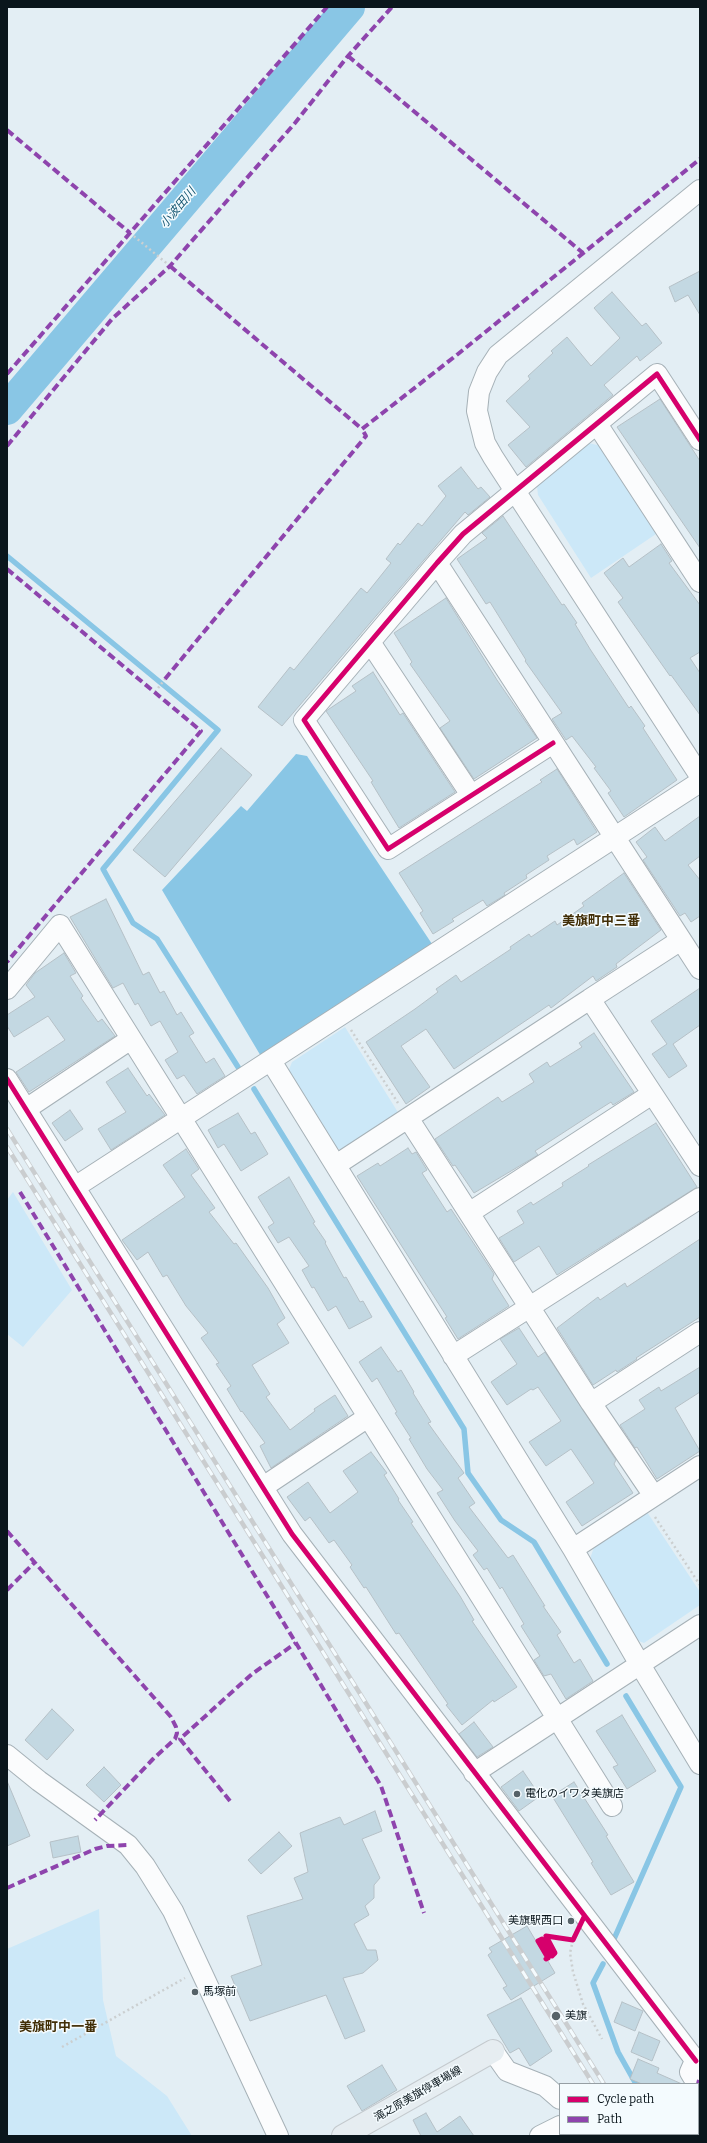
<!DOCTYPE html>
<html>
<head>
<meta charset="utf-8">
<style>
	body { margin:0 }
	#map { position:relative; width:707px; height:2143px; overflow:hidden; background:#e3eef4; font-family:Bitter,serif }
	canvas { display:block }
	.frame { position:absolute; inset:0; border:8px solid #0a161c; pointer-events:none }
	.legend { position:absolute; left:559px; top:2083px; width:140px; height:52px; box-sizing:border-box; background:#f4fbfe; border:1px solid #969fa4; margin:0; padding:5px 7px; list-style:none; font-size:12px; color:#0a161c }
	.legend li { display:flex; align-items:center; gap:8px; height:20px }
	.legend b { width:20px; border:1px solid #969fa4 }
</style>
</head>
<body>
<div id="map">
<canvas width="707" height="2143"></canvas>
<div class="frame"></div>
<ul class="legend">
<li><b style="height:5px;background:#d6006c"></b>Cycle path</li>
<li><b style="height:5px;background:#8e44ad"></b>Path</li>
</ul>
</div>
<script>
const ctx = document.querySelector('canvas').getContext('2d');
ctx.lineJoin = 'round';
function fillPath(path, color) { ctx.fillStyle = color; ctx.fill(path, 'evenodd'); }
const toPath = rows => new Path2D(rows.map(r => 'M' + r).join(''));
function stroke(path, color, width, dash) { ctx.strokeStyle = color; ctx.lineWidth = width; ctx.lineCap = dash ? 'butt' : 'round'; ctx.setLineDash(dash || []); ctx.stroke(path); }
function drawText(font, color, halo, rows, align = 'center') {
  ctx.font = font + ' Bitter,"Noto Sans JP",serif'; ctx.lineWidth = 3; ctx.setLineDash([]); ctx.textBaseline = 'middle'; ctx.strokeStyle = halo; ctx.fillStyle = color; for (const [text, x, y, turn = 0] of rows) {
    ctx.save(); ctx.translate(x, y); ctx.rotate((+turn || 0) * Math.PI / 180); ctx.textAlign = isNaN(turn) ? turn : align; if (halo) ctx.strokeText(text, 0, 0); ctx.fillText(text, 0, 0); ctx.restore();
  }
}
const green = toPath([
	[588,443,602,446,656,534,591,578,538,495,537,486],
	[345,1027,399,1114,343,1151,335,1147,288,1072,292,1062],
	[13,1192,72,1290,23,1347,7,1334,7,1200],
	[647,1512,700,1592,700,1605,644,1643,633,1639,590,1559,594,1547],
	[99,1909,103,2000,116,2056,167,2096,192,2136,7,2136,7,1949]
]);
const water = toPath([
	[296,754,307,756,434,947,262,1058,162,890,241,806,247,811]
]);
const stream = toPath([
	[7,556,218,730,103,869,133,923,157,939,238,1067],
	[254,1089,464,1429,468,1473,501,1520,534,1542,607,1664],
	[614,1939,681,1787,626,1696],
	[603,1964,593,1983,618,2052,636,2084],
	[651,2135,651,2134]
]);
const river = toPath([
	[7,409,349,7]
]);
const building = toPath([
	[700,271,700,315,688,295,675,302,669,287,700,271],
	[612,292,642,326,646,323,662,343,640,361,637,356,604,385,613,395,526,467,508,445,530,427,506,401,530,379,528,376,553,353,551,351,567,337,591,366,620,338,594,308,612,292],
	[660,399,700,461,700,548,617,427,660,399],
	[461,467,478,489,481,487,490,497,468,515,465,512,282,726,258,707,290,667,294,670,361,588,367,593,391,563,386,559,398,543,400,545,418,523,422,526,446,496,438,486,461,467],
	[503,516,562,605,564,604,577,623,575,624,590,649,629,708,631,706,645,726,643,728,677,780,624,817,608,793,611,791,594,768,596,767,572,736,566,740,552,719,562,713,525,661,526,660,490,602,486,604,457,559,487,538,482,533,503,516],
	[661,544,672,561,669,563,700,605,700,652,690,658,700,673,700,715,671,675,670,676,618,602,623,598,604,573,623,558,629,567,661,544],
	[446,598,497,680,537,738,474,779,440,728,450,721,410,664,412,662,394,633,446,598],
	[373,672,400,715,403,713,455,792,399,828,371,782,373,781,326,711,356,691,352,686,373,672],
	[221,748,252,775,165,877,133,850,221,748],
	[557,769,597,832,577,845,574,839,547,856,549,860,526,875,527,878,504,893,505,895,487,906,483,900,452,919,454,921,433,934,420,913,423,911,399,873,542,782,540,780,557,769],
	[700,816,700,856,688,865,700,880,700,916,691,922,685,913,680,916,643,860,647,857,636,842,655,827,665,841,700,816],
	[624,873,661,930,616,964,617,967,596,981,593,976,551,1008,549,1005,454,1069,426,1029,401,1046,430,1087,406,1104,366,1042,415,1009,438,992,436,989,456,975,461,982,511,949,510,947,529,934,531,937,555,921,557,925,584,906,582,903,624,873],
	[106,899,143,975,149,972,160,993,164,991,177,1015,181,1012,194,1033,189,1036,206,1063,214,1058,225,1076,197,1094,184,1075,177,1079,165,1060,178,1052,160,1021,151,1026,138,1003,135,1005,123,983,113,988,70,917,106,899],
	[64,953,76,973,70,976,83,996,81,998,98,1022,102,1019,115,1036,29,1092,16,1072,65,1040,48,1016,14,1037,7,1026,7,1015,35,997,26,985,35,973,64,953],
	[700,988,700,1025,673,1044,687,1066,669,1078,652,1054,667,1044,651,1021,700,988],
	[594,1033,634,1092,613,1105,611,1102,592,1114,535,1151,538,1155,474,1193,455,1165,453,1166,435,1139,498,1097,502,1102,534,1082,529,1074,547,1062,550,1067,582,1047,579,1043,594,1033],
	[128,1068,147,1096,149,1094,165,1115,111,1150,98,1129,126,1112,106,1082,128,1068],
	[70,1110,83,1129,65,1141,52,1123,70,1110],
	[238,1113,251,1134,255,1132,268,1154,241,1171,224,1144,218,1148,208,1130,238,1113],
	[656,1123,697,1187,557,1275,539,1246,514,1262,499,1238,524,1223,517,1211,531,1202,533,1205,563,1186,562,1183,589,1166,588,1165,656,1123],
	[408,1148,412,1154,416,1152,427,1170,422,1173,447,1212,451,1209,494,1274,492,1279,509,1306,458,1339,445,1318,447,1317,357,1176,378,1163,380,1166,408,1148],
	[186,1149,199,1169,191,1175,215,1208,209,1212,234,1244,236,1243,268,1288,285,1318,277,1324,289,1343,252,1365,270,1394,266,1397,290,1430,315,1411,314,1409,335,1395,348,1416,271,1468,260,1446,265,1443,242,1411,241,1412,227,1389,231,1386,216,1364,219,1363,201,1338,208,1333,186,1306,167,1275,163,1277,148,1252,137,1260,122,1240,185,1197,163,1165,186,1149],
	[289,1177,315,1222,313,1223,326,1242,325,1243,344,1278,346,1277,360,1302,363,1301,372,1317,349,1329,336,1306,328,1311,314,1287,312,1288,302,1270,309,1266,289,1237,278,1243,268,1227,274,1223,258,1197,289,1177],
	[700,1239,700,1317,636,1358,637,1359,617,1372,616,1370,593,1385,557,1328,598,1297,600,1300,625,1283,627,1287,700,1239],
	[519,1328,538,1357,545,1352,616,1460,614,1464,633,1493,582,1526,566,1502,594,1483,571,1449,546,1466,529,1442,561,1421,538,1387,533,1390,531,1389,507,1405,491,1382,517,1364,500,1339,519,1328],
	[381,1347,398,1372,401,1370,414,1392,413,1393,431,1422,428,1423,464,1473,458,1478,475,1503,469,1507,508,1558,513,1555,545,1606,543,1606,561,1632,557,1635,574,1663,580,1659,593,1681,566,1699,551,1674,544,1676,534,1660,540,1656,521,1626,524,1624,502,1587,500,1589,487,1568,484,1570,473,1555,478,1551,455,1521,437,1493,443,1490,427,1469,409,1439,411,1438,395,1413,397,1412,377,1378,372,1382,359,1362,381,1347],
	[700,1367,700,1392,675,1408,700,1451,657,1479,637,1447,635,1448,620,1425,645,1409,639,1400,659,1387,661,1391,700,1367],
	[371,1452,387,1473,384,1475,399,1499,398,1500,413,1522,411,1523,460,1596,474,1620,472,1621,517,1687,494,1702,493,1700,462,1725,446,1705,448,1704,399,1633,396,1634,366,1587,364,1588,350,1567,352,1565,334,1540,329,1543,310,1517,305,1521,287,1497,308,1482,330,1513,358,1492,343,1471,371,1452],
	[52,1709,74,1730,47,1760,25,1740,52,1709],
	[622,1715,656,1771,627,1789,613,1767,618,1765,596,1731,622,1715],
	[474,1722,493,1747,477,1757,459,1734,474,1722],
	[104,1767,121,1785,104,1802,86,1785,104,1767],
	[523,1771,540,1796,519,1811,501,1787,523,1771],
	[7,1781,30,1836,7,1846,7,1781],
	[574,1782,608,1835,606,1836,634,1882,611,1895,591,1863,593,1862,552,1796,574,1782],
	[375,1811,382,1831,362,1839,380,1878,374,1885,374,1898,365,1906,369,1915,354,1924,367,1950,376,1950,378,1960,363,1973,343,1978,365,2031,345,2039,326,1995,250,2021,231,1976,262,1965,247,1916,303,1899,294,1878,308,1872,300,1833,340,1817,344,1825,375,1811],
	[279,1832,292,1846,261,1874,248,1860,279,1832],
	[78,1836,81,1852,53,1858,50,1842,78,1836],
	[527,1926,555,1973,511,2000,503,1988,507,1986,488,1955,492,1952,489,1948,527,1926],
	[521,1998,552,2051,530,2066,519,2048,510,2053,487,2015,521,1998],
	[622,2002,643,2011,635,2031,614,2022,622,2002],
	[639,2032,660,2041,652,2061,631,2052,639,2032],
	[638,2059,659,2068,657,2073,682,2084,642,2084,630,2079,638,2059],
	[382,2065,397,2090,362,2111,347,2086,382,2065],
	[426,2113,437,2132,460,2116,474,2136,421,2136,413,2120,426,2113]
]);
const path = toPath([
	[130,233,170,266],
	[155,692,165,679],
	[351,1030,398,1103],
	[655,1517,700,1585],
	[573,1940,570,1953,573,1972,583,2004,602,2039],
	[62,2047,185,1978]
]);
const minor = toPath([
	[700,190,498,355,487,372,479,392,477,411,485,443,493,457,700,776],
	[597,424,700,582],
	[437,563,700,969],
	[370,642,471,795],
	[553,743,388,849,304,720,437,563,463,534,657,374,700,440],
	[7,989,60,925,612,1806],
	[590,999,681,940],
	[271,1061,573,1549,639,1663,700,1764],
	[7,1079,292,1534,696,2061],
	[26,1109,131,1039],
	[408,1118,591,1403,654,1496],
	[336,1165,590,999,700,1166],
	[75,1187,700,782],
	[469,1213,652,1094],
	[453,1356,700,1198],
	[591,1403,700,1332],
	[263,1487,368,1417],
	[573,1549,700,1466],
	[7,1755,39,1781,128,1845,145,1866,173,1911,278,2136],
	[474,1773,700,1625],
	[493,2051,507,2071,545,2086,560,2099],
	[700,2061,694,2063,690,2072,693,2077,700,2080],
	[588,2134,589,2136],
	[540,2136,560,2126]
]);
const major = toPath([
	[343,2136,493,2051]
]);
const rail = toPath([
	[7,1129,604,2084],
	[7,1147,593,2084],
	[624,2134,625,2136],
	[635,2134,636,2136]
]);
const quiet = toPath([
	[348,56,583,253],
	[7,130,130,233],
	[170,266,362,429,458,354,700,159],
	[7,374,327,7],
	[7,446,112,319,170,266,295,123,348,56,392,7],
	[7,569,201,731,7,962],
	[165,679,366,436,362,429],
	[20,1192,296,1643,381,1786,424,1913],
	[7,1531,171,1717,176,1727,177,1733,175,1739,153,1759,95,1820],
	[7,1590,34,1563],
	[230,1801,180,1739,252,1674,296,1643],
	[7,1888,95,1849,107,1846,128,1845],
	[698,2084,699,2080],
	[644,2136,645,2134]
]);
const cycleway = toPath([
	[553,743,388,849,304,720,437,563,463,534,657,374,700,440],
	[7,1079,292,1534,696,2061],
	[546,1959,548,1958,538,1941,542,1939,552,1956,555,1953,546,1936,573,1940,584,1917]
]);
const markers = [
	[517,1794,4,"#566268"],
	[571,1921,4,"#566268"],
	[195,1992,4,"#566268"],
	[556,2016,5,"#566268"]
];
const poiNames = [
	["電化のイワタ美旗店",525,1794],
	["美旗駅西口",563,1921,"right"],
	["馬塚前",203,1992],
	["美旗",565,2016]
];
const streetNames = [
	["滝之原美旗停車場線",418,2094,-30]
];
const waterNames = [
	["小波田川",178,208,-50]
];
const quarterNames = [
	["美旗町中三番",601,921],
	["美旗町中一番",58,2027]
];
fillPath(green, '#cce8f8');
fillPath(water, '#89c6e5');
stroke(stream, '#89c6e5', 5.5);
stroke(river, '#89c6e5', 32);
fillPath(building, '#c3d8e2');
stroke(building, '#b5c0c6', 1);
stroke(minor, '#a6b1b7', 22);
stroke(major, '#c4cace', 24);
stroke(path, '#cbcfd0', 2.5, [2, 3]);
stroke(minor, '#fbfcfd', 20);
stroke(major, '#e6edf1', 22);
stroke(rail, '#cacdcf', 4.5);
stroke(rail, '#f4fbfe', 3, [9]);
stroke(quiet, '#8e44ad', 4, [8, 4]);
stroke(cycleway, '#d6006c', 5);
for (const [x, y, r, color] of markers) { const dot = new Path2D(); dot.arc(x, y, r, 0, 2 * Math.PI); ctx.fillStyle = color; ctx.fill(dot); stroke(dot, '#f4fbfe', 1.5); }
drawText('11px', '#0a161c', '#f4fbfe', poiNames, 'left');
drawText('11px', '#0a161c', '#f4fbfe', streetNames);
drawText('italic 12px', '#155773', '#f4fbfe', waterNames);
drawText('bold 13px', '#412e06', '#f4fbfe', quarterNames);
</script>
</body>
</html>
